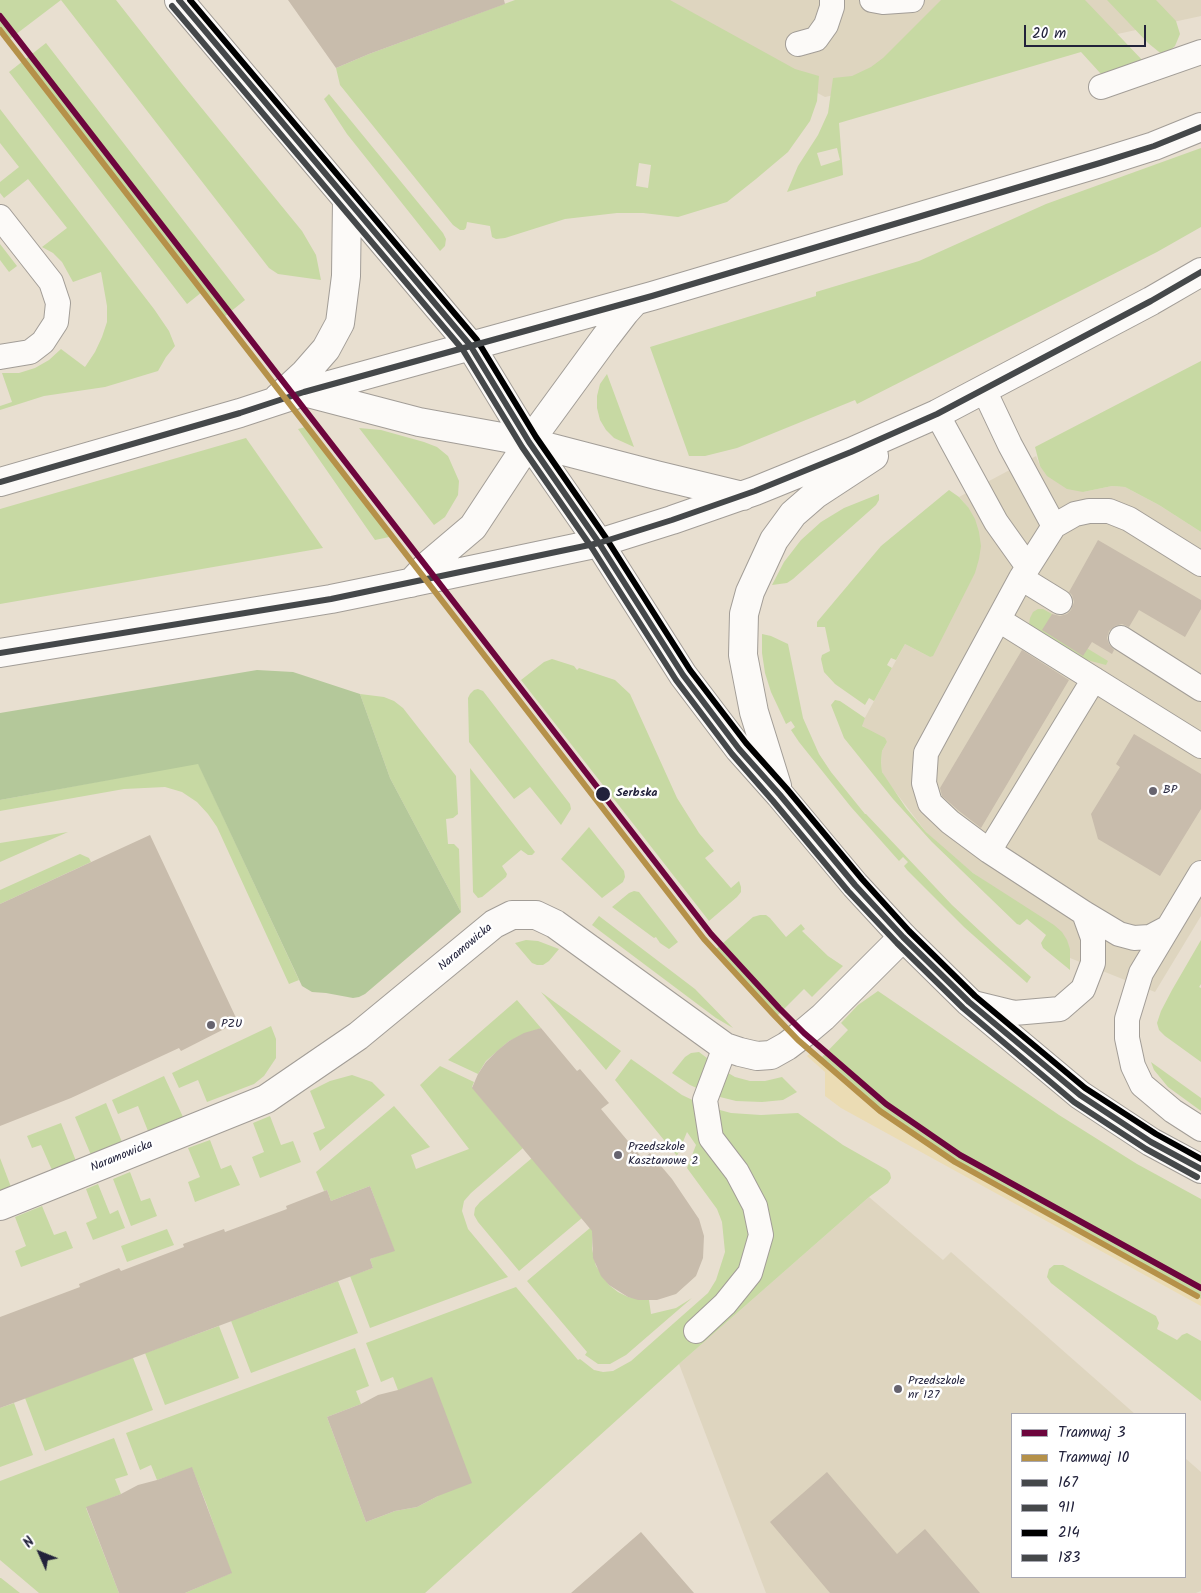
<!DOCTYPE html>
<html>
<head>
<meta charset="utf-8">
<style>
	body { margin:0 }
	#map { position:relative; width:1201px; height:1593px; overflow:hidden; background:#e8dfd0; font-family:Kalam,sans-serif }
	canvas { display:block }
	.legend { position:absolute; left:1011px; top:1413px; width:175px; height:165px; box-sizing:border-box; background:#fff; border:1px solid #a7a7b1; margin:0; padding:6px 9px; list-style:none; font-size:15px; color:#22223b }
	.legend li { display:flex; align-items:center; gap:10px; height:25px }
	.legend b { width:25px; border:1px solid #a7a7b1 }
	.north { position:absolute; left:15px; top:1528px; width:50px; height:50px; -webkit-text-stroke:4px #fff; paint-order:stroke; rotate:314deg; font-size:14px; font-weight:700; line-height:20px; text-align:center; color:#22223b }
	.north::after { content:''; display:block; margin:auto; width:18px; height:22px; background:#22223b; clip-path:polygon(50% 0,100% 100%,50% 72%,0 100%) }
	.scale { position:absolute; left:1024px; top:25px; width:122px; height:22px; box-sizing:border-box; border:2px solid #22223b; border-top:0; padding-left:6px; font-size:15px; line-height:18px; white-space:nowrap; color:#22223b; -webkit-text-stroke:4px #fff; paint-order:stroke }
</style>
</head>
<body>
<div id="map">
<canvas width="1201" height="1593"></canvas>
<ul class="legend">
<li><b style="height:6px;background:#6d053d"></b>Tramwaj 3</li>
<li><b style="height:6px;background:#b59149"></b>Tramwaj 10</li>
<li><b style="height:6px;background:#45484a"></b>167</li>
<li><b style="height:6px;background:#45484a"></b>911</li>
<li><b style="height:6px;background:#000"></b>214</li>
<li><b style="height:6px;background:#45484a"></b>183</li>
</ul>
<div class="north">N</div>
<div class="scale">20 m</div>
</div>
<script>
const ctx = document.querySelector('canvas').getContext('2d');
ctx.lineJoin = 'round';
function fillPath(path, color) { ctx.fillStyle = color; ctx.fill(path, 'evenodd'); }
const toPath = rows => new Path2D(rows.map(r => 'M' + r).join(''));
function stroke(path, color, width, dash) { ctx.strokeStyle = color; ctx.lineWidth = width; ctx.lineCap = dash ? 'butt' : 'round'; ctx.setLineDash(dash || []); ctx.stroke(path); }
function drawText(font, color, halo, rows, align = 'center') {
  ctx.font = font + ' Kalam,sans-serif'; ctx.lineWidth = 5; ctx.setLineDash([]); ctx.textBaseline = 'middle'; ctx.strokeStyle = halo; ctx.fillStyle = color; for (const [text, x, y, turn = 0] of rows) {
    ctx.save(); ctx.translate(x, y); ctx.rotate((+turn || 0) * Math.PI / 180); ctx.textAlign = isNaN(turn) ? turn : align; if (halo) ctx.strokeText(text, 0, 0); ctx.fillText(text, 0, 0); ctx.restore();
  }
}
const built = toPath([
	[644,0,1201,0,1201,16,825,97],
	[1036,456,1040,466,1083,492,1112,486,1125,487,1159,505,1201,532,1201,916,1155,992,1070,958,1070,949,999,891,973,873,949,854,926,832,887,781,882,772,881,762,882,751,887,742,861,725,905,644,930,657,968,507,959,497],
	[869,1197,943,1260,951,1252,1135,1414,1012,1414,1012,1577,1185,1577,1185,1458,1201,1472,1201,1591,1196,1593,766,1593,679,1364]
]);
const green = toPath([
	[0,0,116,0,182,84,302,231,316,255,321,280,278,274,269,268,61,0,7,41,0,32],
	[515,0,670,0,795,69,819,76,817,101,810,121,788,152,756,179,727,202,678,217,643,213,617,213,565,219,505,238,496,239,492,237,490,226,467,222,466,228,464,230,460,230,453,225,340,85,336,68,369,54],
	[639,163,651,165,648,188,636,186],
	[941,0,1085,0,1144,62,1124,70,1101,74,1081,52,839,123,843,175,787,192,798,166,818,135,828,113,833,78,852,76,871,67,883,58],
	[837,148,840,160,821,166,817,153],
	[1107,0,1156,0,1176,21,1180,34,1175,46,1164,56,1148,43],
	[46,43,245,300,224,317,222,318,202,292,187,304,9,72],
	[329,94,443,233,446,239,445,246,440,251,347,134,324,99],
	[0,109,154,309,169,331,175,346,166,357,158,371,105,387,44,396,0,410,0,406,12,402,2,373,19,373,35,368,49,360,61,349,85,367,95,352,102,337,107,322,107,306,101,272,73,282,62,262,53,253,42,247,67,228,28,179,4,198,0,193,0,182,19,167,0,143],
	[1201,148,1201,227,1157,252,857,404,855,400,737,448,705,456,689,456,650,347,816,296,816,292,919,261,1046,204],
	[0,244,17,266,9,272,0,260],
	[1201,361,1201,532,1159,505,1125,487,1112,486,1083,492,1067,489,1047,476,1040,466,1035,447],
	[607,374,634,447,614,438,606,430,600,420,597,408,597,396,600,384],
	[309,426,394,536,375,540,298,429],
	[359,428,381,430,424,442,437,447,448,456,459,481,458,495,445,517,434,525],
	[246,438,323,548,0,604,0,509],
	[949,490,959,497,968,507,975,519,979,532,981,546,979,559,975,573,933,656,930,657,905,644,896,660,891,658,887,665,892,668,874,701,869,698,865,705,835,684,824,672,821,659,822,655,830,651,825,627,817,627,817,622,881,546],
	[879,494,879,500,876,505,793,579,787,583,772,585,784,562,801,540,821,522,844,508],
	[1038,609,1043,609,1052,614,1047,624,1108,661,1106,665,1083,659,1032,629,1029,624,1030,618,1033,612],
	[762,634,771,636,788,644,803,718,819,754,831,772,865,814,866,814,952,905,996,946,1031,977,1027,983,964,927,907,870,904,866,908,862,903,857,899,861,851,807,799,742,791,730,795,727,791,721,786,724,771,692,765,673,762,653],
	[552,659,574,666,577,670,579,668,615,680,630,694,677,798,699,833,714,851,705,858,731,888,739,881,741,887,741,892,737,897,709,921,521,680,544,662],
	[478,689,483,691,570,804,571,809,561,825,530,787,514,799,469,742,468,698,470,694,474,690],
	[360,694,384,697,394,701,403,708,456,776,458,814,453,818,446,819,448,844,454,844,459,849,461,912,390,778],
	[835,700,840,701,865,718,862,726,885,738,887,742,882,751,881,762,882,772,906,808,926,832,973,873,1054,925,1062,932,1067,940,1070,949,1070,970,1043,948,1041,943,1046,935,1027,919,1020,925,1017,924,932,842,893,799,844,738,831,705],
	[198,763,299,980,289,984,217,827,208,814,197,802,182,792,165,787,124,789,0,811,0,800],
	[470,768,535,852,532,855,528,855,521,850,502,866,507,874,506,877,482,897,478,898,473,892],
	[589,827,624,871,625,877,623,882,602,898,561,859],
	[68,832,0,862,0,843],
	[80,854,89,858,91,862,0,904,0,890],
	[634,891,639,892,678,942,669,949,660,943,656,937,654,938,612,907,629,893],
	[760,915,766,915,770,918,786,937,801,924,805,929,802,931,828,956,843,966,812,997,804,989,776,1017,715,950,753,917],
	[599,916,695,989,733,1028,716,1018,592,925],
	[526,940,538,941,559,949,549,961,543,965,537,965,532,963,515,943],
	[1201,940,1201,984,1199,987,1201,988,1201,1062,1165,1036,1159,1030,1157,1023,1161,1011,1172,990],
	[878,991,1059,1115,1137,1164,1201,1199,1201,1299,977,1175,924,1141,871,1102,820,1059,848,1030,841,1023,858,1005],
	[541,992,621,1051,606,1070],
	[517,1000,541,1028,509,1041,486,1061,478,1074,448,1060],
	[271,1026,276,1039,276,1058,264,1076,254,1084,207,1102,198,1080,179,1088,172,1073],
	[699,1052,723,1070,735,1077,750,1081,765,1081,782,1077,797,1092,783,1100,762,1102,736,1101,712,1095,690,1085,672,1073,685,1057,691,1053],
	[631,1059,682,1095,705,1106,731,1113,761,1115,798,1113,843,1145,887,1170,890,1173,891,1178,888,1183,869,1197,679,1364,425,1593,185,1593,231,1573,206,1503,192,1468,157,1480,151,1465,140,1470,126,1433,355,1348,369,1386,356,1391,361,1404,327,1417,366,1522,395,1511,417,1507,438,1496,393,1377,381,1382,366,1343,516,1287,578,1360,580,1359,594,1370,603,1372,613,1371,631,1361,708,1293,716,1280,725,1252,722,1222,717,1209,687,1168,696,1145,687,1132,677,1156,615,1080],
	[1151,1062,1201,1098,1201,1111,1168,1087,1154,1070],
	[440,1066,474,1082,472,1087,523,1148,471,1193,464,1201,462,1211,468,1229,508,1277,370,1328,350,1276,373,1268,370,1259,394,1250,370,1186,331,1201,327,1190,324,1191,316,1172,394,1106,430,1147,411,1155,416,1169,469,1149,420,1085],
	[352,1075,372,1082,385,1095,320,1151,313,1133,325,1128,310,1091,330,1081],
	[164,1076,183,1117,148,1131,138,1106,118,1114,112,1100],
	[106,1103,122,1142,91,1155,75,1117],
	[270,1116,281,1145,293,1141,301,1162,260,1178,252,1157,264,1152,253,1123],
	[61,1123,76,1161,52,1170,41,1145,32,1148,27,1136],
	[210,1140,221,1169,231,1165,240,1185,195,1202,188,1182,200,1177,188,1148],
	[0,1158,11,1187,0,1191],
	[532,1158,582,1218,519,1271,478,1222,474,1215,475,1208,480,1202],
	[130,1172,141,1201,150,1198,157,1216,131,1226,113,1179],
	[98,1184,110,1214,118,1210,125,1228,93,1240,86,1223,97,1218,86,1189],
	[42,1206,54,1235,66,1231,73,1248,21,1267,15,1251,26,1246,15,1217],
	[590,1228,593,1231,592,1249,596,1266,609,1285,618,1292,628,1297,649,1300,651,1314,676,1308,692,1298,626,1355,610,1364,598,1364,585,1355,587,1352,527,1281],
	[167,1229,174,1245,127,1262,121,1246],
	[1054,1265,1063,1265,1156,1316,1159,1323,1157,1329,1177,1340,1182,1335,1187,1333,1201,1341,1201,1401,1051,1283,1047,1277,1049,1269],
	[338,1281,358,1333,251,1373,228,1313,253,1313],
	[219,1326,239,1378,165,1405,145,1353],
	[130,1350,153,1410,45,1451,25,1398,113,1365],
	[14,1403,33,1455,0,1467,0,1408],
	[114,1438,128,1475,115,1479,121,1494,86,1508,119,1593,39,1593,0,1560,0,1481],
	[0,1578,1,1578,20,1593,0,1593]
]);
const forest = toPath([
	[257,670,293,672,360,694,390,778,461,912,365,994,359,997,353,998,326,993,312,992,302,986,198,764,0,800,0,713]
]);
const sand = toPath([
	[814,1050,822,1058,821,1060,871,1102,924,1141,1031,1206,1201,1299,1201,1306,841,1108,825,1096,825,1072,807,1056]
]);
const building = toPath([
	[288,0,504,0,505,4,369,54,336,68],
	[1098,540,1201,600,1201,609,1185,637,1139,610,1129,627,1122,624,1115,626,1109,631,1107,638,1109,644,1114,650,1112,654,1092,642,1083,656,1042,630,1052,614,1060,616,1067,614,1071,610,1074,602,1072,595,1067,590,1069,592],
	[1022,650,1069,680,981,828,959,811,942,796,940,788],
	[1134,734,1201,774,1201,809,1160,876,1098,839,1091,814,1120,767,1116,764],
	[150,835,238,1022,181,1051,179,1048,71,1098,0,1126,0,904],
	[541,1028,577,1071,580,1069,609,1103,601,1109,643,1159,650,1153,672,1179,699,1219,704,1236,703,1258,696,1276,676,1294,657,1300,638,1300,628,1297,609,1285,601,1276,593,1258,592,1231,472,1088,478,1074,486,1062,497,1051,509,1041,524,1033],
	[370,1186,395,1251,370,1259,373,1268,0,1408,0,1317,80,1287,79,1284,119,1268,121,1271,184,1247,183,1244,224,1229,225,1232,287,1209,286,1206,327,1190,331,1201],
	[432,1377,472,1483,438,1496,417,1507,395,1511,366,1522,327,1417,361,1404,378,1395,398,1390],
	[192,1467,232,1573,185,1593,119,1593,86,1507,121,1494,138,1485,157,1480],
	[827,1472,897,1554,925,1529,980,1593,830,1593,770,1522],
	[641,1532,694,1593,571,1593]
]);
const service = toPath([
	[872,0,883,2,912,0],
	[798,44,816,39,826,25,832,7,832,0],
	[1101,87,1201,52],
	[0,217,51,282,58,303,56,322,43,342,30,352,0,357],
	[984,390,1010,445,1054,526],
	[937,414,996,522,1028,567],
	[1021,578,1060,602],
	[999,620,1201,746],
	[1121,638,1201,689],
	[989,851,1094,679],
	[1201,873,1141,973,1127,1019,1127,1038,1133,1066,1142,1085,1173,1111,1201,1129],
	[1167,928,1150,937,1134,938,1119,934,1084,913,989,851,950,822,930,803,924,783,926,753,1021,578,1054,526,1075,514,1089,511,1109,511,1129,519,1201,564],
	[969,1002,1014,1013,1060,1009,1083,989,1093,963,1093,938,1084,913],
	[696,1331,725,1304,750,1273,761,1235,755,1206,737,1172,711,1138,705,1100,725,1047]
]);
const minor = toPath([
	[0,1206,266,1099,358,1036,494,924,512,915,536,915,555,924,725,1047,740,1052,757,1056,771,1055,787,1046,804,1033,823,1017,903,937]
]);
const tertiary = toPath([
	[179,0,470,345,529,442,599,543,683,675,739,749,780,795,855,885,903,937,969,1002,1080,1095,1151,1142,1201,1169],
	[304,392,419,422,529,442,656,475,743,496],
	[278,398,305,373,326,349,340,323,346,276,347,201],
	[0,482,240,413,304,392,652,296,1100,163,1154,146,1201,127],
	[411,583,427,566,473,527,529,442,605,338,625,312,635,301],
	[0,653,331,599,390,587,599,543,672,520,755,491,851,452,937,414,1151,301,1201,272],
	[777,786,754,712,743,655,744,614,750,592,774,540,793,514,816,494,874,456]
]);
const bus1 = toPath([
	[179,0,470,345,529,442,599,543,683,675,739,749,780,795,855,885,903,937,969,1002,1080,1095,1151,1142,1201,1169]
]);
const bus2 = toPath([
	[172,6,463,350,522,447,592,548,676,680,732,754,773,801,848,891,897,943,963,1008,1074,1102,1146,1149,1197,1177]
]);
const bus3 = toPath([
	[190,0,477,340,536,437,606,538,690,670,746,743,787,789,862,879,909,931,975,996,1085,1088,1156,1134,1201,1159]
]);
const bus4 = toPath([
	[0,482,240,413,304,392,652,296,1100,163,1154,146,1201,127],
	[0,653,331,599,599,543,672,520,755,491,851,452,937,414,1151,301,1201,272]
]);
const tram1 = toPath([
	[0,16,711,934,779,1008,804,1033,886,1104,960,1155,1201,1288]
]);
const tram2 = toPath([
	[0,30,704,939,773,1014,798,1040,880,1111,955,1162,1197,1296]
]);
const markers = [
	[1153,791,5,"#67646f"],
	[603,794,8,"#22223b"],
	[211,1025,5,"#67646f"],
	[618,1155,5,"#67646f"],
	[898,1389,5,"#67646f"]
];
const poiNames = [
	["BP",1163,791],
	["PZU",221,1025],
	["Przedszkole",628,1148],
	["Kasztanowe 2",628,1162],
	["Przedszkole",908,1382],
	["nr 127",908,1396]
];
const stopNames = [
	["Serbska",616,794]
];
const streetNames = [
	["Naramowicka",466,948,-40],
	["Naramowicka",122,1157,-22]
];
fillPath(built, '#ded5bf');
fillPath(green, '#c7d9a3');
fillPath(forest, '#b4c89a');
fillPath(sand, '#ebdcb4');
fillPath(building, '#c8bcac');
stroke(service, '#a29d97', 26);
stroke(minor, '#a29d97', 30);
stroke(tertiary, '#a29d97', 30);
stroke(service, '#fcfaf8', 24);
stroke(minor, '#fcfaf8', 28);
stroke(tertiary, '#fcfaf8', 28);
stroke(bus1, '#45484a', 6);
stroke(bus2, '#45484a', 6);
stroke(bus3, '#000', 6);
stroke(bus4, '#45484a', 6);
stroke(tram1, '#6d053d', 6);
stroke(tram2, '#b59149', 6);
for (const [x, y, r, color] of markers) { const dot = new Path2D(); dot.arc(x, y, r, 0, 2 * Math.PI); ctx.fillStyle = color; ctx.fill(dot); stroke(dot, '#fff', 2); }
drawText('12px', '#22223b', '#fff', poiNames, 'left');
drawText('bold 12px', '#22223b', '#fff', stopNames, 'left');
drawText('12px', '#22223b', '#fff', streetNames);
</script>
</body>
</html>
